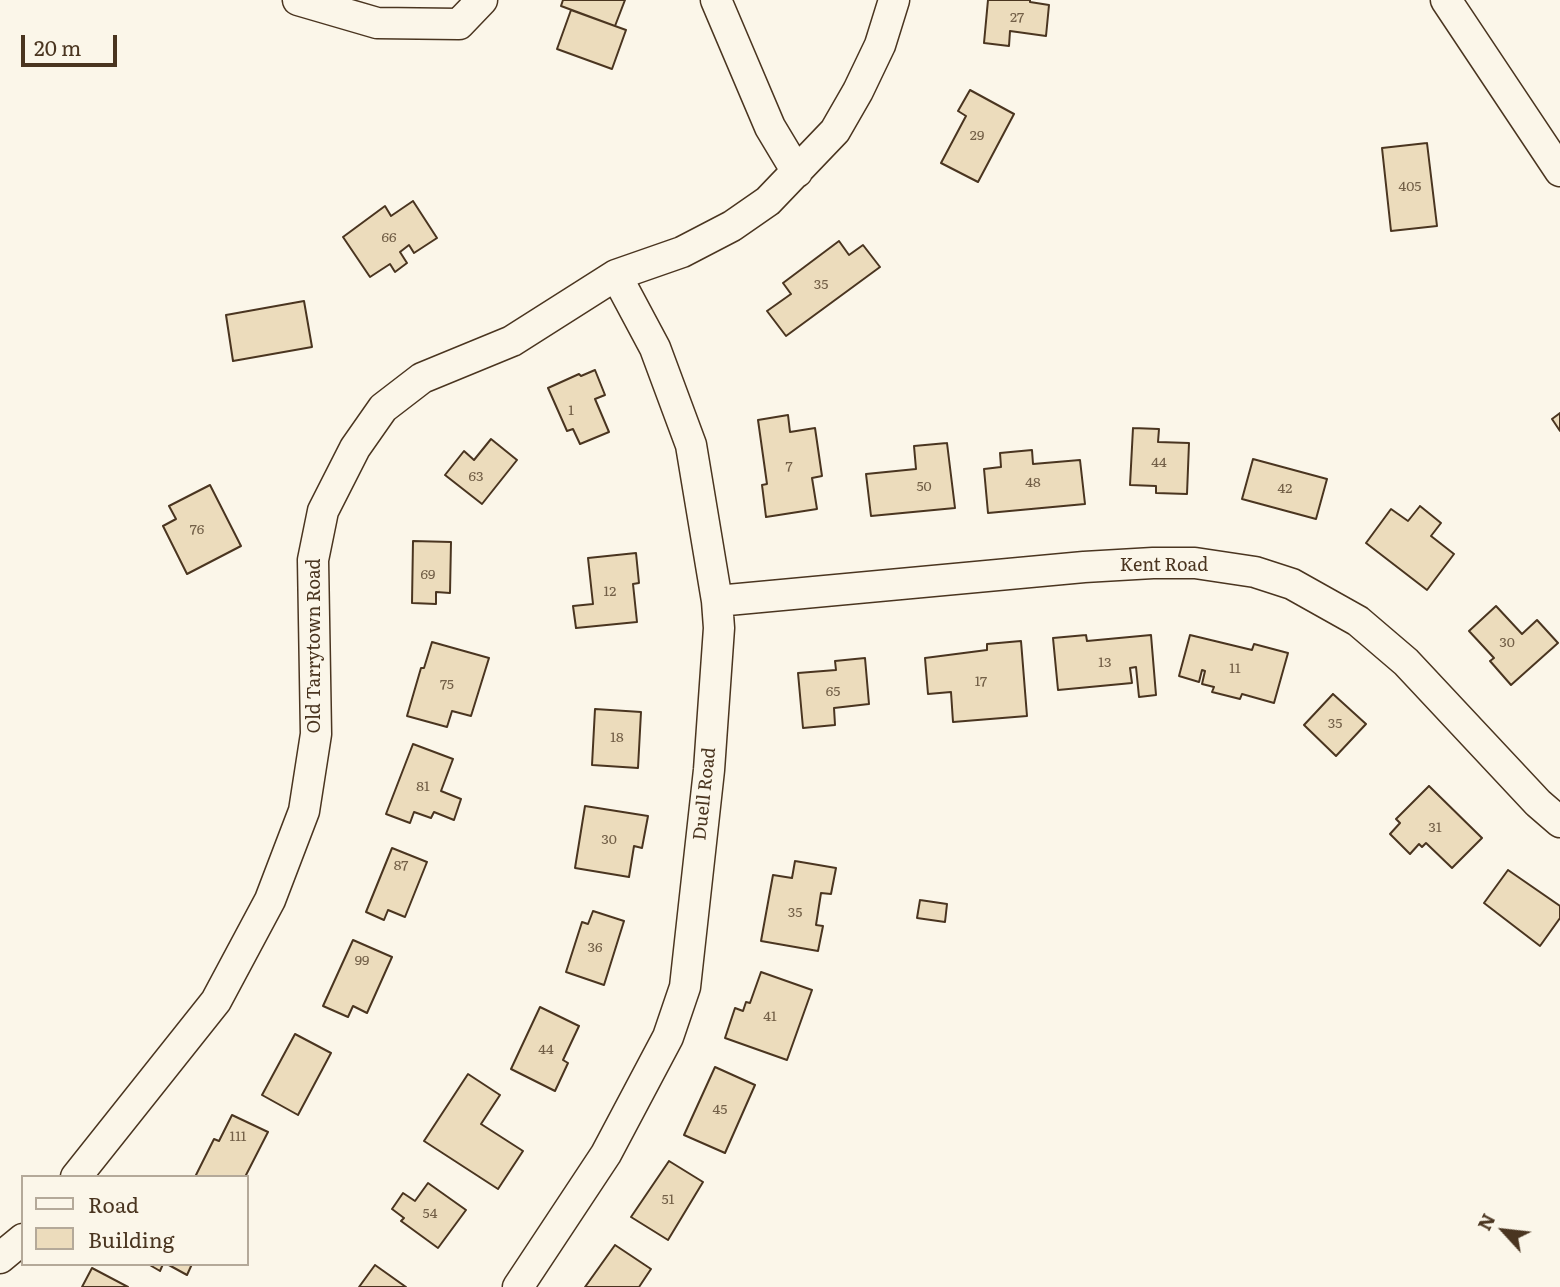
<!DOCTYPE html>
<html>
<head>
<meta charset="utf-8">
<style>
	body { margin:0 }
	#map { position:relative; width:1560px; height:1287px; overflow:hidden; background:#fbf6e9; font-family:Literata,serif }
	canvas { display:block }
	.legend { position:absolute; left:21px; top:1175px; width:228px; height:91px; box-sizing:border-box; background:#fbf6e9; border:2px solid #b4a999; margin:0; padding:9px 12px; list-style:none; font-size:21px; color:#4a3520 }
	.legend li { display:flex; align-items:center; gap:14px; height:35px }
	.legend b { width:35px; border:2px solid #b4a999 }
	.north { position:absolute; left:1469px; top:1196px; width:70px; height:70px; -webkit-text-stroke:5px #fbf6e9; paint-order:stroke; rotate:297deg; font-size:19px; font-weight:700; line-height:28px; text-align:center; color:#4a3520 }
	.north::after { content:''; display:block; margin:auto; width:24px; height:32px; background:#4a3520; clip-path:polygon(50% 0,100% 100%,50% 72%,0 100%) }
	.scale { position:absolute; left:21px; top:35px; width:96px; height:32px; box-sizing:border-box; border:4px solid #4a3520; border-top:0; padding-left:9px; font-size:21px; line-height:24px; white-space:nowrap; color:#4a3520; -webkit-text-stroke:5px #fbf6e9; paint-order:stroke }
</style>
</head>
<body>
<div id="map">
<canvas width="1560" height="1287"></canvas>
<ul class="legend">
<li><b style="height:9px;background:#fbf6e9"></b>Road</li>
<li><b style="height:19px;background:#ecdcbc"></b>Building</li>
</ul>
<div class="north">N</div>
<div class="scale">20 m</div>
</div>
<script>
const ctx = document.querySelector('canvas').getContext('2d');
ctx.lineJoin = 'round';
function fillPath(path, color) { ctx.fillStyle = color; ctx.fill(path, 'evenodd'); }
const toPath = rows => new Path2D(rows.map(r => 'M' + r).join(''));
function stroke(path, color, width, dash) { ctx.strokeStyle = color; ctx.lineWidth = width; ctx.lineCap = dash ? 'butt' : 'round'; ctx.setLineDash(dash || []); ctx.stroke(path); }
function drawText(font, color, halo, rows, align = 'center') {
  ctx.font = font + ' Literata,serif'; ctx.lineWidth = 5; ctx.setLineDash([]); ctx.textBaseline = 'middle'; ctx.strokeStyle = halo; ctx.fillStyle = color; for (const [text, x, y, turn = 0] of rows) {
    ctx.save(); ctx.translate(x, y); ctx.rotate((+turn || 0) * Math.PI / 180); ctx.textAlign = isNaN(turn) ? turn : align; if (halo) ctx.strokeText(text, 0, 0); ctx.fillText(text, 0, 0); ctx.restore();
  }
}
const building = toPath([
	[563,0,625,0,615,26,561,6,563,0],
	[988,0,1030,0,1030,2,1049,5,1046,36,1010,31,1009,46,984,43,988,0],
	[571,10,626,30,612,69,557,49,571,10],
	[970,90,1014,114,978,182,941,163,966,116,958,111,970,90],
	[1427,143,1437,226,1391,231,1382,148,1427,143],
	[413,201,437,238,414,253,409,245,400,252,407,263,395,272,390,264,370,277,343,237,385,206,391,216,413,201],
	[839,241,849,255,863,245,880,267,786,336,767,311,791,294,783,283,839,241],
	[304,301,312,347,233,361,226,315,304,301],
	[595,370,605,395,595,399,609,432,580,444,573,429,567,431,548,388,579,374,581,376,595,370],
	[1560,413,1560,431,1552,419,1560,413],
	[788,415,790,432,815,428,822,476,812,478,817,509,766,517,762,485,767,484,758,420,788,415],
	[1133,428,1159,429,1158,442,1189,443,1187,494,1156,493,1156,486,1130,485,1133,428],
	[491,439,517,460,482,504,445,475,464,451,474,460,491,439],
	[947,443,955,508,871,516,866,474,916,469,914,446,947,443],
	[1032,450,1033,464,1080,460,1085,504,988,513,984,469,1001,467,1000,453,1032,450],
	[1253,459,1327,479,1316,519,1242,499,1253,459],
	[210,485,241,546,187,574,163,526,176,519,169,506,210,485],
	[1420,506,1441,523,1431,536,1454,554,1427,590,1366,543,1391,509,1408,521,1420,506],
	[413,541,451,542,450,593,436,592,436,604,412,603,413,541],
	[636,553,639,583,633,584,637,622,576,628,573,606,593,604,588,558,636,553],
	[1496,606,1522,634,1537,620,1558,643,1511,685,1490,661,1494,658,1469,631,1496,606],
	[1086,635,1087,641,1151,635,1156,695,1139,697,1136,667,1130,668,1132,683,1058,690,1053,638,1086,635],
	[1190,635,1252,650,1254,644,1288,653,1274,703,1242,694,1240,699,1212,692,1214,687,1202,684,1205,671,1202,670,1199,682,1179,676,1190,635],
	[1021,641,1027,716,953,722,951,692,928,694,925,658,987,650,987,644,1021,641],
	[432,642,489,658,471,716,452,711,447,727,407,716,421,668,424,668,432,642],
	[865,658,869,704,834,708,835,725,803,728,798,673,836,670,835,661,865,658],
	[1333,694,1366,724,1336,756,1304,725,1333,694],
	[595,709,641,712,638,768,592,765,595,709],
	[413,744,453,759,441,791,461,799,454,820,434,812,431,818,414,812,410,823,386,814,413,744],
	[1429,786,1482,838,1452,868,1426,843,1422,847,1419,844,1410,854,1390,834,1400,823,1396,819,1429,786],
	[585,806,648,816,642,848,634,846,629,877,575,868,585,806],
	[392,848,427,862,405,917,388,910,384,920,366,912,392,848],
	[795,861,836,868,831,894,821,893,816,925,823,926,818,951,761,941,773,875,792,878,795,861],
	[1508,870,1560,906,1560,918,1540,946,1484,903,1508,870],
	[920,900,947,904,945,922,917,918,920,900],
	[593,911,624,921,604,985,566,972,582,922,588,924,593,911],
	[353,940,392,957,367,1013,353,1006,348,1017,323,1006,353,940],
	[761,972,812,990,787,1060,725,1038,735,1008,743,1011,746,1002,750,1003,761,972],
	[540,1007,579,1026,563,1060,568,1063,555,1091,511,1069,540,1007],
	[295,1034,331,1053,298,1115,262,1095,295,1034],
	[715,1067,755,1085,725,1153,684,1135,715,1067],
	[468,1074,500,1095,481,1124,523,1151,498,1189,424,1141,468,1074],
	[232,1115,268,1132,245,1177,195,1177,214,1139,219,1141,232,1115],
	[669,1161,703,1182,668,1240,631,1217,669,1161],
	[428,1183,466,1210,438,1248,401,1221,404,1218,392,1209,403,1193,415,1201,428,1183],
	[615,1245,651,1269,639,1287,585,1287,615,1245],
	[148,1264,163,1264,160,1271,148,1264],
	[167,1264,192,1264,187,1275,167,1264],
	[375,1265,406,1287,359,1287,375,1265],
	[92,1268,128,1287,82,1287,92,1268]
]);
const minor = toPath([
	[298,0,377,23,459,24,482,0],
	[716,0,770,127,797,172],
	[1446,0,1560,171],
	[717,601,1084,567,1153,563,1195,563,1255,572,1292,584,1358,621,1406,662,1538,803,1560,822],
	[76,1177,216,1001,270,900,304,811,316,734,313,560,323,511,355,448,383,408,422,378,512,341,616,275,682,252,732,226,768,201,835,131,858,91,880,45,894,0],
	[0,1258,23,1239],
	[518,1287,606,1154,668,1037,685,987,709,770,719,628,717,601,691,445,655,348,616,275]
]);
const numberNames = [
	["27",1017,18],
	["29",977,136],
	["405",1410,187],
	["66",389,238],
	["35",821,285],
	["1",571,411],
	["44",1159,463],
	["7",789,467],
	["63",476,477],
	["48",1033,483],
	["50",924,487],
	["42",1285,489],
	["76",197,530],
	["69",428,575],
	["12",610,592],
	["30",1507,643],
	["13",1105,663],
	["11",1235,669],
	["17",981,682],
	["75",447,685],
	["65",833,692],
	["35",1335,724],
	["18",617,738],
	["81",423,787],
	["31",1435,828],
	["30",609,840],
	["87",401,866],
	["35",795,913],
	["36",595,948],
	["99",362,961],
	["41",770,1017],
	["44",546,1050],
	["45",720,1110],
	["111",238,1137],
	["51",668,1200],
	["54",430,1214]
];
const streetNames = [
	["Kent Road",1164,566],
	["Old Tarrytown Road",315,646,-90],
	["Duell Road",705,794,-84]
];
fillPath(building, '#ecdcbc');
stroke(building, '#4a3520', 2);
stroke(minor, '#4a3520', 33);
stroke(minor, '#fbf6e9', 30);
drawText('14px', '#725f47', null, numberNames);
drawText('18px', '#4a3520', '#fbf6e9', streetNames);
</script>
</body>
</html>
